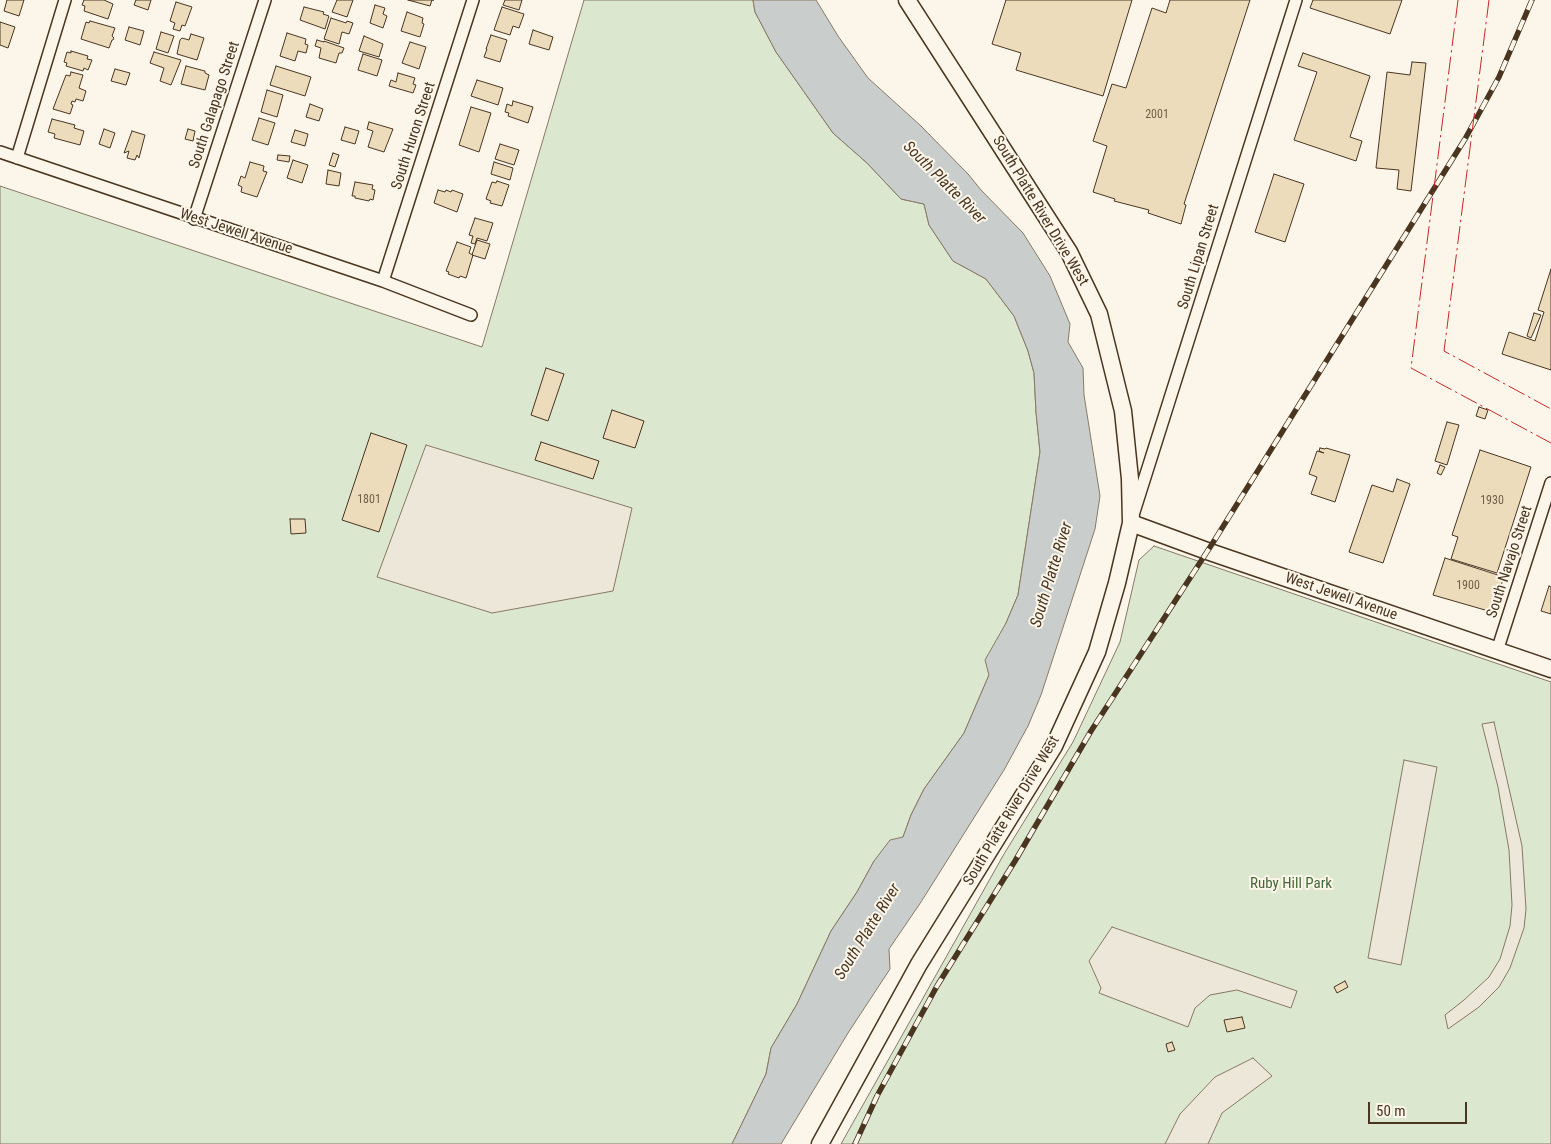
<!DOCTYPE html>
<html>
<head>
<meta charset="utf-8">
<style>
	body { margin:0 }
	#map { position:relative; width:1551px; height:1144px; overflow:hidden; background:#fbf6e9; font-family:"Roboto Condensed",sans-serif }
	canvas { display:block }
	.scale { position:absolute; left:1368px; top:1102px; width:99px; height:22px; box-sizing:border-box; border:2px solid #4a3520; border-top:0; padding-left:6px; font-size:15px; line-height:18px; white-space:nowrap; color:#4a3520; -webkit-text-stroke:4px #fbf6e9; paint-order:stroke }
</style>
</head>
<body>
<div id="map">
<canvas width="1551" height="1144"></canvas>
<div class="scale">50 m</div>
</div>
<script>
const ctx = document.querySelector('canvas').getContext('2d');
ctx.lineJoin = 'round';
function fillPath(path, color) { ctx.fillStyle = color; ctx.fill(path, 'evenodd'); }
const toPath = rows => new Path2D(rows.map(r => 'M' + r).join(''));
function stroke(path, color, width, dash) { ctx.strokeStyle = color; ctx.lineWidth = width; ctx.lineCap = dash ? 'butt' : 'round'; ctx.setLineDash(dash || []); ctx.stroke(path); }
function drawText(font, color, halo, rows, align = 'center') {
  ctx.font = font + ' "Roboto Condensed",sans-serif'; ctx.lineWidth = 4; ctx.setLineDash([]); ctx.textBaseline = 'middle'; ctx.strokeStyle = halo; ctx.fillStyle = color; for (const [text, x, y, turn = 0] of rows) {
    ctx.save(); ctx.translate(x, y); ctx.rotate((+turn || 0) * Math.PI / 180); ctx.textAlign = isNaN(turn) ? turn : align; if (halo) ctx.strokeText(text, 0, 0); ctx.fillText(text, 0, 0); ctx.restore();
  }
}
const green = toPath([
	[584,0,753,0,755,12,776,52,833,133,867,163,901,199,924,204,929,225,953,261,986,279,1014,316,1028,351,1034,373,1036,412,1040,452,1018,595,1006,623,989,675,964,733,924,789,911,815,903,837,874,861,857,892,831,931,797,1004,771,1048,766,1074,732,1144,0,1144,0,186,482,347,584,0],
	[1154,546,1551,682,1551,1144,841,1144,1004,854,1073,742,1120,642,1139,560,1154,546]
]);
const parking = toPath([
	[426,445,632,508,613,591,492,613,377,577,426,445],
	[1494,722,1522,846,1526,909,1524,928,1510,968,1499,987,1479,1007,1448,1029,1445,1015,1464,1000,1489,977,1500,959,1510,926,1512,905,1509,850,1498,787,1482,724,1494,722],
	[1404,760,1437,767,1401,965,1368,958,1404,760],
	[1112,927,1297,991,1291,1008,1237,990,1210,995,1195,1008,1188,1027,1099,993,1101,988,1089,961,1112,927],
	[1253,1058,1272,1076,1222,1113,1208,1144,1165,1144,1180,1114,1215,1077,1253,1058]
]);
const water = toPath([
	[753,0,816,0,838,36,868,78,921,126,968,174,981,190,1023,233,1050,276,1070,324,1068,342,1083,368,1084,395,1100,496,1095,529,1041,695,1028,726,1004,770,921,902,889,949,890,969,848,1033,781,1144,732,1144,766,1074,771,1048,797,1004,831,931,857,892,874,861,890,840,903,837,911,815,924,789,964,733,989,675,985,660,1006,623,1018,595,1040,452,1036,412,1034,373,1028,351,1014,316,986,279,953,261,929,225,924,204,901,199,867,163,833,133,776,52,755,12,753,0]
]);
const building = toPath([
	[7,0,24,0,19,16,4,11,7,0],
	[84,0,104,0,113,4,108,19,84,11,85,6,82,5,84,0],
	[136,0,151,0,148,10,134,5,136,0],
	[337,0,353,0,347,17,332,12,337,0],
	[408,0,434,0,432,0,430,6,408,0],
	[505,0,522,0,519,10,503,5,505,0],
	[1006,0,1132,0,1103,96,1016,70,1021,53,992,44,1006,0],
	[1170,0,1250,0,1184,204,1186,205,1181,224,1148,213,1149,210,1114,201,1115,199,1093,192,1107,146,1093,141,1112,84,1126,88,1152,8,1166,13,1170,0],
	[1313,0,1402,0,1390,34,1310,8,1313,0],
	[176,2,192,7,185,26,182,25,180,31,173,29,175,23,170,21,176,2],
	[375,5,385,8,383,14,387,16,383,28,370,23,375,5],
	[304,7,324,12,323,14,329,16,325,29,300,20,304,7],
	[502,7,524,14,519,28,513,26,510,35,494,30,502,7],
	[407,12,423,18,422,23,424,24,420,37,401,31,407,12],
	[331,18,346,23,347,21,353,23,349,34,342,32,339,44,324,39,331,18],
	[90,21,115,28,112,36,114,38,113,40,112,40,109,48,81,39,86,22,89,23,90,21],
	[0,22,15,27,8,48,0,45,0,22],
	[129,27,144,31,140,45,125,40,129,27],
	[533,30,553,37,549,50,529,44,533,30],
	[161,32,174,36,168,53,156,49,161,32],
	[287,33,306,39,305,44,308,45,306,53,298,51,295,61,280,56,287,33],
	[191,34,204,38,197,60,177,54,180,40,182,38,189,40,191,34],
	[491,35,507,40,500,62,484,57,487,49,486,49,491,35],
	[364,36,383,44,379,57,359,51,364,36],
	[317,40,324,42,324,41,344,48,342,53,339,53,336,63,319,58,321,48,315,46,317,40],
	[410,42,426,47,419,69,402,63,410,42],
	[71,51,88,56,87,59,92,60,88,70,84,68,83,71,66,66,67,63,64,62,67,52,71,53,71,51],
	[154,52,181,60,171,85,160,81,164,68,150,63,154,52],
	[1303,53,1370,76,1350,137,1362,141,1356,161,1294,140,1317,72,1298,66,1303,53],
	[363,54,382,60,377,76,358,70,363,54],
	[1412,62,1426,63,1411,191,1397,189,1399,170,1376,168,1387,72,1410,75,1412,62],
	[186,66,205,71,205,73,209,75,205,90,181,84,186,66],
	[276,66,311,77,305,96,270,85,276,66],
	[115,69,130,73,126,85,111,81,115,69],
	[71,72,83,75,79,88,86,91,83,101,76,99,75,102,72,101,71,104,73,105,70,114,53,109,66,75,70,76,71,72],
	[398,73,415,78,413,84,416,85,413,93,389,86,391,80,396,82,398,73],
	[477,80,503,88,498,105,471,96,477,80],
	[267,90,283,95,277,117,261,112,267,90],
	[513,101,533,107,528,123,508,116,509,113,505,112,507,104,512,106,513,101],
	[310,104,323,109,319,121,306,117,310,104],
	[471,107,491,113,479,152,459,145,471,107],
	[259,118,275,123,268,145,252,140,259,118],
	[52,119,75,125,74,128,84,131,80,145,54,138,55,134,48,132,52,119],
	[369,122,393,129,384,152,368,147,373,131,367,129,369,122],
	[345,127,359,131,355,144,341,140,345,127],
	[104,129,115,133,110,148,99,144,104,129],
	[188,129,195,131,193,141,185,139,188,129],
	[295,130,308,134,305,146,291,142,295,130],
	[132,131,145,135,139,158,137,155,135,160,127,158,129,151,124,153,132,131],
	[500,144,519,150,514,165,495,159,500,144],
	[333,153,339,155,335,167,329,165,333,153],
	[278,155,290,156,289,162,277,160,278,155],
	[293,160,308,165,302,183,287,178,293,160],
	[250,162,264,166,263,171,267,172,257,197,241,192,242,187,238,185,241,176,245,178,250,162],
	[494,162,513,168,510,180,491,174,494,162],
	[328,170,341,173,339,186,326,184,328,170],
	[1274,174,1304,184,1285,242,1255,232,1274,174],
	[497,181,509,185,502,206,490,203,491,201,486,199,492,182,496,183,497,181],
	[355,182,373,185,372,189,375,190,373,200,370,199,369,201,355,198,355,196,352,196,355,182],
	[438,190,445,192,446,190,451,192,452,190,463,194,457,212,434,203,438,190],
	[475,218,493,223,487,241,477,238,475,244,471,243,473,236,469,235,475,218],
	[477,240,490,244,485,259,472,255,477,240],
	[457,242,471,247,469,253,473,255,466,278,460,276,459,278,448,274,449,272,446,271,457,242],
	[1551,269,1551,370,1502,354,1509,332,1535,341,1544,312,1538,310,1551,269],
	[1534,313,1541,315,1531,338,1527,336,1534,313],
	[546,368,564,374,548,421,531,415,546,368],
	[1479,407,1488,410,1485,419,1476,416,1479,407],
	[612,410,644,421,635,448,603,438,612,410],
	[1447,422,1459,425,1447,465,1435,461,1447,422],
	[371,433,407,445,379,532,342,520,371,433],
	[541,442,599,461,593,479,535,460,541,442],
	[1320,448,1325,449,1326,448,1350,455,1335,502,1311,494,1317,477,1309,474,1317,451,1324,453,1319,451,1320,448],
	[1480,450,1531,467,1497,573,1451,559,1458,537,1452,535,1480,450],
	[1440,465,1445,467,1441,475,1437,473,1440,465],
	[1397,479,1410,484,1383,563,1349,552,1372,485,1393,492,1397,479],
	[290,519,305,519,306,533,291,534,290,519],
	[1445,558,1504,577,1492,612,1433,595,1445,558],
	[1549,586,1551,587,1551,614,1541,611,1549,586],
	[1345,981,1348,987,1337,993,1334,987,1345,981],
	[1242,1017,1245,1028,1227,1032,1224,1020,1242,1017],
	[1172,1042,1175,1050,1168,1052,1166,1044,1172,1042]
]);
const street = toPath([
	[0,152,383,281,471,315],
	[17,158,65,0],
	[194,219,265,0],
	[383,281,473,0],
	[1134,512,1296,0],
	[1497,651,1551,483]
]);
const secondary = toPath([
	[1131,523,1207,551,1551,669],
	[820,1144,919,964,1054,746,1097,652,1117,583,1131,523,1130,479,1123,411,1099,314,1069,252,907,0]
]);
const rail = toPath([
	[855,1144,877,1096,937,986,1015,861,1091,731,1214,541,1465,139,1499,77,1532,0]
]);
const power = toPath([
	[1458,0,1411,368,1551,443],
	[1489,0,1444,351,1551,409]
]);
const numberNames = [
	["2001",1157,115],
	["1801",369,500],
	["1930",1492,501],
	["1900",1468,586]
];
const streetNames = [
	["South Galapago Street",215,105,-72],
	["South Huron Street",414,136,-72],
	["South Platte River Drive West",1040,211,59],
	["West Jewell Avenue",236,232,18],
	["South Lipan Street",1199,257,-73],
	["South Navajo Street",1510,562,-72],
	["West Jewell Avenue",1341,597,19],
	["South Platte River Drive West",1012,811,-59]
];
const parkNames = [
	["Ruby Hill Park",1291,884]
];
const waterNames = [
	["South Platte River",944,183,45],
	["South Platte River",1052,575,-73],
	["South Platte River",868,932,-58]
];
fillPath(green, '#dce7d0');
stroke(green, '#887966', 1);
fillPath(parking, '#ede7d9');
stroke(parking, '#887966', 1);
fillPath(water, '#c9cecd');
stroke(water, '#887966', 1);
fillPath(building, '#ecdcbc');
stroke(building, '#4a3520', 1);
stroke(street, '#4a3520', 14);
stroke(secondary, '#4a3520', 19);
stroke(street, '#fbf6e9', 11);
stroke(secondary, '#fbf6e9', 16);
stroke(rail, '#4a3520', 5.5);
stroke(rail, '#fbf6e9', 4, [11]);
stroke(power, '#c62828', 1, [18, 4, 2.5, 4]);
drawText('12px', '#725f47', null, numberNames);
drawText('15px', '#4a3520', '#fbf6e9', streetNames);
drawText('15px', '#436837', '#fbf6e9', parkNames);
drawText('italic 16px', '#4a3520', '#fbf6e9', waterNames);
</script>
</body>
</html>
